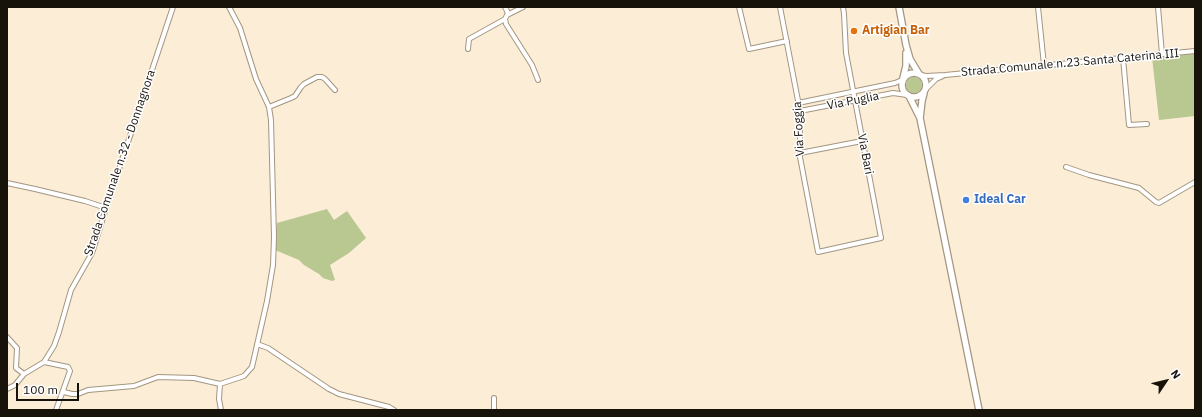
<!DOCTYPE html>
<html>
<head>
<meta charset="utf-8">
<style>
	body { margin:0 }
	#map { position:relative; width:1202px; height:417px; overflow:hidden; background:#fcedd7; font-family:"IBM Plex Sans",sans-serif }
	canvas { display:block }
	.frame { position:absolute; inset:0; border:8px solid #17120a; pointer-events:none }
	.north { position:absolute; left:1146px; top:361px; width:40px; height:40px; -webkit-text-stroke:3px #fff; paint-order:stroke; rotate:55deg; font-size:11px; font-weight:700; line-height:16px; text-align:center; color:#17120a }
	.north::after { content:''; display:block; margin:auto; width:14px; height:18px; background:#17120a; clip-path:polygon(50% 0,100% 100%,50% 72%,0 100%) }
	.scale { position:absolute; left:16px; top:383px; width:63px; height:18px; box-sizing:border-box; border:2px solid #17120a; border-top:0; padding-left:5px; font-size:12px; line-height:14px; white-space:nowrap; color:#17120a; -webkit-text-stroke:3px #fff; paint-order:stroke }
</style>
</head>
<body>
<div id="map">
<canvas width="1202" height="417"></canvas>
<div class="frame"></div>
<div class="north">N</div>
<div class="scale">100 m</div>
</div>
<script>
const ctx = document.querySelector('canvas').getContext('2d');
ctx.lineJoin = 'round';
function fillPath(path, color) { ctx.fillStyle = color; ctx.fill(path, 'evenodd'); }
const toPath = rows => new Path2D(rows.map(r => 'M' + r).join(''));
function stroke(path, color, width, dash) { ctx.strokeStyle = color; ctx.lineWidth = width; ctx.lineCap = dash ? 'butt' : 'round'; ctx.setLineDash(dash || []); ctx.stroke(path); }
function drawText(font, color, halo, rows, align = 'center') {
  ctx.font = font + ' "IBM Plex Sans",sans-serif'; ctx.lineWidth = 3; ctx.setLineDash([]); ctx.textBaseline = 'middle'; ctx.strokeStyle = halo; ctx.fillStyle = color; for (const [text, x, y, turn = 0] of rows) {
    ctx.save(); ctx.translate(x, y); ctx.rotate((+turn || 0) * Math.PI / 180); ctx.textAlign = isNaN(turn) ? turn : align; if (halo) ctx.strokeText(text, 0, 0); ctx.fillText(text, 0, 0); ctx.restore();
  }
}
const green = toPath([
	[1195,52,1195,116,1159,120,1152,57],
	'906 85a8 8 0 1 1 16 0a8 8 0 1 1-16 0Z',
	[327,209,334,220,347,211,366,238,349,253,330,265,335,280,332,281,323,278,319,274,304,265,299,260,275,250,277,223]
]);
const street = toPath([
	[505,7,508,13,505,19,506,24,532,65,538,80],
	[739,7,749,49,787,41],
	[780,7,800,111,800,157,818,252,881,238,846,53,844,14,843,7],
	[1038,7,1044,65],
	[1158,7,1162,54],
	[507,15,523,7],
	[468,49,469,39,505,19],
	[1123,58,1129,125,1147,124],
	[921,75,926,76,945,75,1195,51],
	[925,90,936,79,943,76],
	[798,103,895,83,902,80],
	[269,107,291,98,295,96,301,87,304,84,317,77,322,77,325,79,335,90],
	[800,111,893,93,907,95],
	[800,153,862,141],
	[1066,167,1089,175,1139,188,1156,202,1159,203,1195,182],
	[7,183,35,189,85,201,106,208],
	[7,337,17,348,16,368,24,374],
	[257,344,268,348,329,389,339,394,389,407,394,410],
	[44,362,68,367,70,371,56,410],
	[7,389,15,385,24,374,44,362,54,346,59,332,71,290,92,253,106,208,173,7],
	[64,392,72,394,78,394,88,390,134,386,158,377,194,378,220,384],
	[221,410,219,399,220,384,244,376,252,367,267,301,273,265,274,237,271,120,269,107,256,79,240,28,229,7],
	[494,410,494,398]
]);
const secondary = toPath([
	[899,7,906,45,910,59,919,74],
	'902 85a12 12 0 1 1 24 0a12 12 0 1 1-24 0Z',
	[903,78,906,66,906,53],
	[909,96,920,118,979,410],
	[920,118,922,101,924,93]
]);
const markers = [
	[854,31,4,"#e8710a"],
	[966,200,4,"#3f7fe0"]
];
const foodNames = [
	["Artigian Bar",862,31]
];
const streetNames = [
	["Strada Comunale n.23 Santa Caterina III",1070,63,-5],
	["Via Puglia",853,101,-11],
	["Via Foggia",799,129,-93],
	["Via Bari",865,154,79],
	["Strada Comunale n.32 - Donnagnora",120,163,-71]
];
const shopNames = [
	["Ideal Car",974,200]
];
fillPath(green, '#b9c790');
stroke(street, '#a39680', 6);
stroke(secondary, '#a39680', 8);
stroke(street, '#fff', 4);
stroke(secondary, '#fff', 5.5);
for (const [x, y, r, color] of markers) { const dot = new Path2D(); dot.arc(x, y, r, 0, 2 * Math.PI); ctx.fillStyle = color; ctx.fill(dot); stroke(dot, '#fff', 1.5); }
drawText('bold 12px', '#c56008', '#fff', foodNames, 'left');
drawText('12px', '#17120a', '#fff', streetNames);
drawText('bold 12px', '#366cbe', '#fff', shopNames, 'left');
</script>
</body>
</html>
